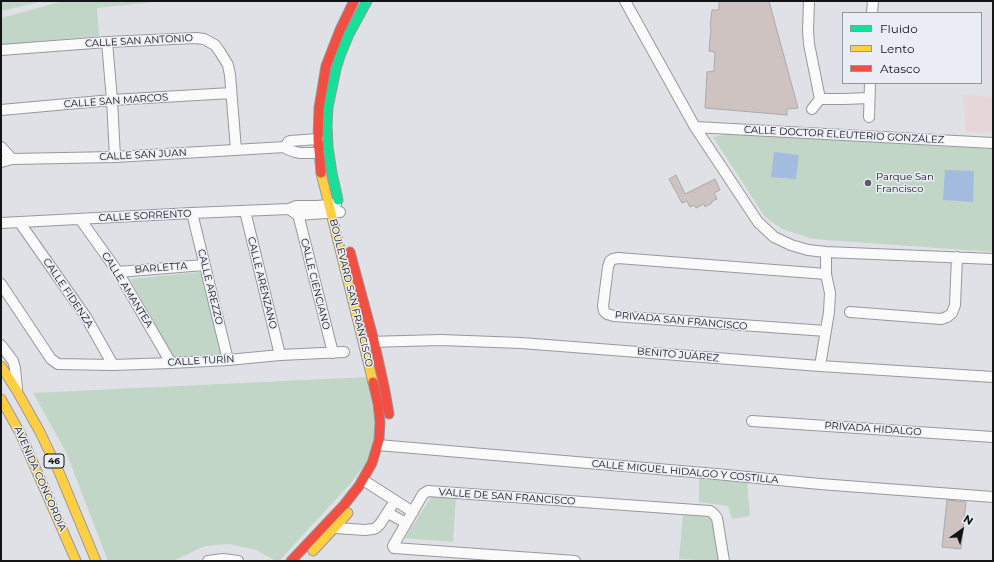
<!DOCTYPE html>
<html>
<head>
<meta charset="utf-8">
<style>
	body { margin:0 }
	#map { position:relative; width:994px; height:562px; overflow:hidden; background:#e0e1e6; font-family:Montserrat,sans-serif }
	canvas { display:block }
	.frame { position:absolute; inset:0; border:2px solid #131417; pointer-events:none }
	.legend { position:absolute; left:842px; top:12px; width:140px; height:72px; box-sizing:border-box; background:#eaedf6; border:1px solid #94969d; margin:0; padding:5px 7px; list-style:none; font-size:12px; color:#131417 }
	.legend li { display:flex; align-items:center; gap:8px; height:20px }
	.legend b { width:20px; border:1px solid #94969d }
	.north { position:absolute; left:942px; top:510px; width:40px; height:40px; -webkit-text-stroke:3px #eaedf6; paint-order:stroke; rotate:33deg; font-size:11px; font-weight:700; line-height:16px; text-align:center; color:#131417 }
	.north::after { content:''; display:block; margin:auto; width:14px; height:18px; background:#131417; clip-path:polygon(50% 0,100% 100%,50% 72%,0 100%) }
</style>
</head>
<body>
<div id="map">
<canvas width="994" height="562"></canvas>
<div class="frame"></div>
<ul class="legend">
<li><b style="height:5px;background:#16e098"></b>Fluido</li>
<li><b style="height:5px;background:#ffcf43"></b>Lento</li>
<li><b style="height:5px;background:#f24e42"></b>Atasco</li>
</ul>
<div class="north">N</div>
</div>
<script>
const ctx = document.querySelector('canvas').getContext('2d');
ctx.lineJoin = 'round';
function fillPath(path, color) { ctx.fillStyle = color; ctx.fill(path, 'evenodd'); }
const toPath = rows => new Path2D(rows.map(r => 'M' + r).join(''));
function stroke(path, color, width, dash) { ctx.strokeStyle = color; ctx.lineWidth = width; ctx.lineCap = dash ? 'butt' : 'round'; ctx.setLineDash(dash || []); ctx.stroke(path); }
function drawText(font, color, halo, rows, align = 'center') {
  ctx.font = font + ' Montserrat,sans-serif'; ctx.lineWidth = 3; ctx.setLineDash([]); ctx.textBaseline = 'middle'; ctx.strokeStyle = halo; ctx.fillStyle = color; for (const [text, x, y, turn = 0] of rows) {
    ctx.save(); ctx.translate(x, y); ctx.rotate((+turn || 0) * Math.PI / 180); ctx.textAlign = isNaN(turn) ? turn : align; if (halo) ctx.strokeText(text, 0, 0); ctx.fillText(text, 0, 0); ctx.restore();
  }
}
const commercial = toPath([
	[963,95,993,97,993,133,966,132]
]);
const green = toPath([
	[1,1,43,1,1,11],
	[63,1,156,1,155,2,97,8,99,36,1,45,1,18],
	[728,134,993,149,993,252,813,239,782,229,765,217,713,137],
	[200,272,222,354,174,358,130,279],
	[367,377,376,428,373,445,365,464,351,483,279,561,276,561,256,550,229,544,205,546,173,561,108,561,66,452,33,393],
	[699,479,747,482,750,516,732,519,728,506,699,502],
	[433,494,456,498,453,542,405,538],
	[683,514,713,517,720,561,679,559]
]);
const water = toPath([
	[774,152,799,155,796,179,771,177],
	[945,170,974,171,973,202,943,200]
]);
const building = toPath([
	[719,1,769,1,798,108,787,109,787,115,705,108,707,72,714,71,715,52,709,51,711,27,710,26,712,10,719,10,719,1],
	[676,175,685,194,715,179,720,190,714,193,717,199,712,201,712,203,705,207,704,204,696,208,694,205,690,207,687,201,682,203,669,179,676,175],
	[947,500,966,502,961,549,942,547,947,500]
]);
const street = toPath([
	[625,1,695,127,758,222,774,237,791,245,808,250,826,252,993,259],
	[809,1,808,31,809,44,820,99],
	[872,13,873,1],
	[107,42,112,100,115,157],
	[1,50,107,42,196,38,204,39,215,45,220,52,228,65,230,75,236,150],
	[820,99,845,99,869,98],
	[812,109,820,99],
	[1,110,112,100,231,93],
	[869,117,870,83],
	[695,127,993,143],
	[1,147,12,159],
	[285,147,288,142,290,141,318,139],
	[1,162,12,159,115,157,285,147,287,149,295,152,301,153,319,153],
	[296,206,333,353],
	[245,211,280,355],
	[292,211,298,215,340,212],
	[192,213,228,360],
	[80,219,118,272,171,363],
	[1,223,192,213,289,209,296,206,318,206,336,204],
	[20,223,86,317,113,365],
	[118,272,204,265],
	[1,284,51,359,58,364,113,365,171,363,228,360,280,355,344,352],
	[850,312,941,319,947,317,952,313,955,305,957,257],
	[826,331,614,316,607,314,604,311,603,306,608,267,610,261,613,259,618,258,826,274],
	[367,342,441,340,521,343,820,366,993,377],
	[1,345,13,361,15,368,17,389],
	[820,366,829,312,830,293,826,274,826,252],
	[752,421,993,437],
	[378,445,716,474,820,484,993,497],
	[363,480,413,512],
	[388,513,406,523],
	[330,527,335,528,365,530,373,529,376,528,380,524,395,501],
	[208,561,223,559,238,561],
	[575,561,394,548,393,546,423,494,428,491,710,511,714,514,717,518,724,561]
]);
const fast = toPath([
	[338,200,332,173,328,147,327,125,328,107,336,69,340,56,349,34,367,1]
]);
const slow = toPath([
	[321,173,373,382],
	[1,366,17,391,40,432,59,472,96,561],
	[1,399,20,433,76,561],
	[313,551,348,513]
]);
const jam = toPath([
	[321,173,318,139,319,108,326,66,340,30,354,1],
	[350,252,374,341,385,391,389,414],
	[291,561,344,505,359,486,372,463,379,440,380,422,378,404,373,382]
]);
const markers = [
	[868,183,4,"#5b5c5f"]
];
const shields = [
	[54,461,20]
];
const shieldNames = [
	["46",54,461]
];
const streetNames = [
	["CALLE SAN ANTONIO",139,41,-3],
	["CALLE SAN MARCOS",116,101,-4],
	["CALLE DOCTOR ELEUTERIO GONZÁLEZ",844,135,3],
	["CALLE SAN JUAN",143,155,-3],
	["CALLE SORRENTO",145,216,-3],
	["BARLETTA",161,268,-4],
	["CALLE ARENZANO",262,283,76],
	["CALLE CIENCIANO",315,284,76],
	["CALLE AREZZO",210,287,76],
	["CALLE AMANTEA",127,290,58],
	["CALLE FIDENZA",68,293,56],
	["BOULEVARD SAN FRANCISCO",351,293,76],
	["PRIVADA SAN FRANCISCO",681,321,5],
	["BENITO JUÁREZ",678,355,5],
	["CALLE TURÍN",201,361,-3],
	["PRIVADA HIDALGO",873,429,4],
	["CALLE MIGUEL HIDALGO Y COSTILLA",685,472,5],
	["AVENIDA CONCORDIA",40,479,66],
	["VALLE DE SAN FRANCISCO",507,497,4]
];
const poiNames = [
	["Parque San",876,177],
	["Francisco",876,189]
];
fillPath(commercial, '#e5d7d9');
fillPath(green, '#c2d6c7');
fillPath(water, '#a3bbdf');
fillPath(building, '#cfc3c2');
stroke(building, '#aba9ab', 1);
stroke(street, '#97989c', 12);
stroke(fast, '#97989c', 11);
stroke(slow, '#97989c', 11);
stroke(jam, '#97989c', 11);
stroke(street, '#fafafb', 10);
stroke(fast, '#16e098', 9);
stroke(slow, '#ffcf43', 9);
stroke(jam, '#f24e42', 9);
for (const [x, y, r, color] of markers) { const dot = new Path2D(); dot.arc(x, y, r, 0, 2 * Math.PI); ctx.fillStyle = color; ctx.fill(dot); stroke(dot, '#eaedf6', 1.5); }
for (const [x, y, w] of shields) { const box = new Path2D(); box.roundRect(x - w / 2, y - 7, w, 14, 3); ctx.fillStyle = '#eaedf6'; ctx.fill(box); stroke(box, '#131417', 1); }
drawText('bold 9px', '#131417', null, shieldNames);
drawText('10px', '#131417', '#eaedf6', streetNames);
drawText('10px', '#131417', '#eaedf6', poiNames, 'left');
</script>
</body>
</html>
